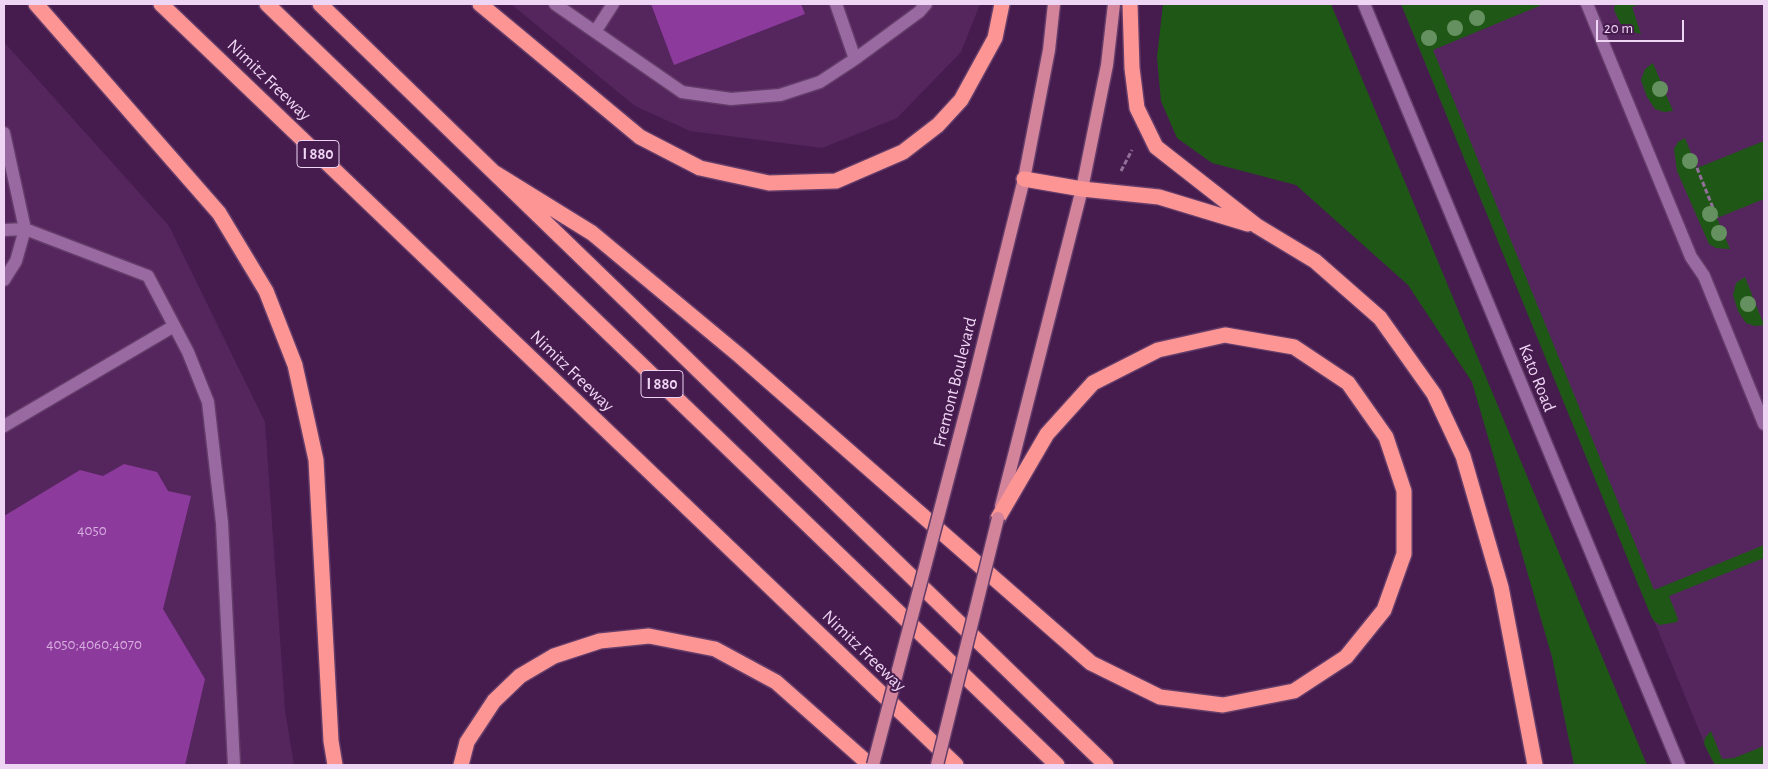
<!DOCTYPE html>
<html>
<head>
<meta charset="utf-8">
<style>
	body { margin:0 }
	#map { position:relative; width:1768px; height:769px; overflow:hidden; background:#461c4e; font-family:"Alegreya Sans",sans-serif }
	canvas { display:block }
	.frame { position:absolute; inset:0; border:5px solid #efd5f4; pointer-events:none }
	.scale { position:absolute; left:1596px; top:20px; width:88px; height:22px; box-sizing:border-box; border:2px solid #efd5f4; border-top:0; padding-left:6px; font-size:15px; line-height:18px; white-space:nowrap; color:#efd5f4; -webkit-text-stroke:4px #461c4e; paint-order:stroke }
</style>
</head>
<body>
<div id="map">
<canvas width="1768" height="769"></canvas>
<div class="frame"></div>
<div class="scale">20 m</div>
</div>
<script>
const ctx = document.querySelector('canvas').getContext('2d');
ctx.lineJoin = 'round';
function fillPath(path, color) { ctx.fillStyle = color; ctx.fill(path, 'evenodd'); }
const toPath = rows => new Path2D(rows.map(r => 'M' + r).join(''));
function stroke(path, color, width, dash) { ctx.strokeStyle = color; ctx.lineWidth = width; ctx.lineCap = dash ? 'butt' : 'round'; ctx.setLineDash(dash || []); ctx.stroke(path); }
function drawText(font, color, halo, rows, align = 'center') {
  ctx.font = font + ' "Alegreya Sans",sans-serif'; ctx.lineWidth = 4; ctx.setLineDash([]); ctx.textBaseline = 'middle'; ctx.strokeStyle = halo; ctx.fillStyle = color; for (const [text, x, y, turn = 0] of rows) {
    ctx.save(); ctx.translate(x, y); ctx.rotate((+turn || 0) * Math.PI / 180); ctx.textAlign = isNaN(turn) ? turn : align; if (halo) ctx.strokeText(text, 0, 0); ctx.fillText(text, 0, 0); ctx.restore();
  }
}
const built = toPath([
	[511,4,980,4,961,52,897,118,822,148,690,131,635,106],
	[1401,4,1764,4,1764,765,1715,765,1710,757],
	[4,42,169,226,265,422,285,710,294,765,4,765]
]);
const green = toPath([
	[1163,4,1331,4,1647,765,1574,765,1552,657,1472,382,1408,285,1296,185,1212,163,1177,138,1161,101,1157,57],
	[1401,4,1544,4,1433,50,1654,590,1764,545,1764,558,1669,596,1678,619,1677,622,1660,625,1654,621,1651,616],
	[1615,4,1640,4,1632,7,1641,34,1629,31,1622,27,1614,10],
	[1653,63,1673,111,1664,112,1655,109,1647,97,1641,80,1645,69],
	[1685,138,1697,168,1764,141,1764,199,1717,218,1730,249,1716,248,1709,244,1677,171,1674,149,1678,142],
	[1745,277,1764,325,1755,326,1746,323,1738,311,1733,295,1736,283],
	[1711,731,1722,759,1734,758,1764,746,1764,765,1715,765,1704,744,1705,738]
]);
const building = toPath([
	[651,4,801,4,805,14,674,65],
	[124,464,157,472,168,491,191,496,163,609,205,679,185,765,4,765,4,516,80,470,103,476]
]);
const path = toPath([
	[1697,168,1717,218],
	[1121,171,1132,150]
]);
const lane = toPath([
	[555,4,682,92,731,99,780,95,820,82,855,59,836,4],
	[1587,4,1691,257,1704,276,1764,424],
	[595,32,613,4],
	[855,59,919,12,926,4],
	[4,133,25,229],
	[4,230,25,229,148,276,188,352,208,402,222,523,234,765],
	[4,426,174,326]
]);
const street = toPath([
	[1364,4,1679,765],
	[4,280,16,261,25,229]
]);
const primary = toPath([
	[973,384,1024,179,1049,50,1054,4],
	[1001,506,1082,189,1107,65,1114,4]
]);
const highway = toPath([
	[36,4,219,213,266,291,295,365,316,460,331,741,335,765],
	[161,4,956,765],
	[267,4,1057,765],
	[320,4,1106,765],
	[480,4,640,137,700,168,769,183,836,181,903,152,938,125,961,100,995,38,1002,4],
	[1130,4,1132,68,1137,108,1156,147,1257,226,1315,261,1380,318,1434,394,1463,456,1501,587,1535,765],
	[495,173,592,233,740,356,1091,663,1160,697,1223,705,1294,691,1346,657,1384,610,1404,554,1404,491,1386,437,1348,383,1294,347,1225,335,1158,350,1093,383,1047,434,998,518],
	[1024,179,1082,189,1159,197,1248,224],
	[461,765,467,742,494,701,520,676,554,656,600,641,649,636,715,649,776,682,870,765]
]);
const primaryBridge = toPath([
	[873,765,973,384],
	[937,765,998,518]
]);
const trees = [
	[1477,18],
	[1455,28],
	[1429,38],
	[1660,89],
	[1690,161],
	[1710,214],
	[1719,233],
	[1748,304]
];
const numberNames = [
	["4050",92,530],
	["4050;4060;4070",94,644]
];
const shields = [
	[318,154,42],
	[662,384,42]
];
const shieldNames = [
	["I 880",318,154],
	["I 880",662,384]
];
const streetNames = [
	["Nimitz Freeway",269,80,44],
	["Nimitz Freeway",572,371,44],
	["Kato Road",1537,378,68],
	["Fremont Boulevard",955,382,-76],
	["Nimitz Freeway",864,651,44]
];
fillPath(built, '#55265d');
fillPath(green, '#1f5816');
fillPath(building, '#8d3a9d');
stroke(lane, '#633c69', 15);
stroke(street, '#633c69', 15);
stroke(primary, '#633c69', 15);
stroke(highway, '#633c69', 18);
stroke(path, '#93709a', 3, [5, 2.5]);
stroke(lane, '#996aa2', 12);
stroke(street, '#996aa2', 12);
stroke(primary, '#d4849a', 12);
stroke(highway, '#fc9594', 15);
stroke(primaryBridge, '#633c69', 15, []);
stroke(primaryBridge, '#d4849a', 12);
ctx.fillStyle = '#659160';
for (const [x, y] of trees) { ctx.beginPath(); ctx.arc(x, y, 8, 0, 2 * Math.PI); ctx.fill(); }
drawText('15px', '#d6aede', null, numberNames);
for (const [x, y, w] of shields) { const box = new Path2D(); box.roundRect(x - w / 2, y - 13.5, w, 27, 4); ctx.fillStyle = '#461c4e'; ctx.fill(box); stroke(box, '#efd5f4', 1); }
drawText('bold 16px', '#efd5f4', null, shieldNames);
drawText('18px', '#efd5f4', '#461c4e', streetNames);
</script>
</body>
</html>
